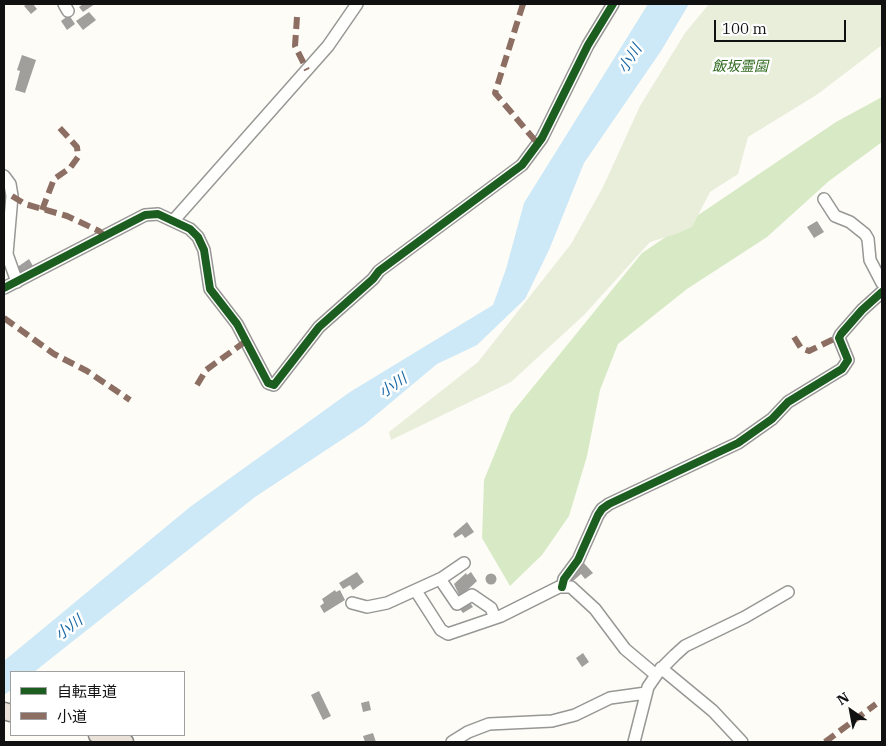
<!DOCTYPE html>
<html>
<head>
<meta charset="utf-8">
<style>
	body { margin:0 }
	#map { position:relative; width:886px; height:746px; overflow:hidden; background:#fdfcf7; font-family:"IBM Plex Serif","Noto Sans JP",serif }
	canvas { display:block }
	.frame { position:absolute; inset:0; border:5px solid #111; pointer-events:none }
	.legend { position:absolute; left:10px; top:671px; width:175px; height:65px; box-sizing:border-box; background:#fff; border:1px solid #a0a0a0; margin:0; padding:6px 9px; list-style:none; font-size:15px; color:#111 }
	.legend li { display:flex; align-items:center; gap:10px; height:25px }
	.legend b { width:25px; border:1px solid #a0a0a0 }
	.north { position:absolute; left:826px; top:686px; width:50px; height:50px; -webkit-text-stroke:4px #fff; paint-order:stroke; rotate:327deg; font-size:14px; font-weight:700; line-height:20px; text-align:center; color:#111 }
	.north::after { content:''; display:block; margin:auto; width:18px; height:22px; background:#111; clip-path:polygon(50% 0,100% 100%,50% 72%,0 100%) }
	.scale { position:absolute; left:714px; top:20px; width:132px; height:22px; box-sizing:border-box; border:2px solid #111; border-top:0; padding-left:6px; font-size:15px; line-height:18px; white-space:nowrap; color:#111; -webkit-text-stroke:4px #fff; paint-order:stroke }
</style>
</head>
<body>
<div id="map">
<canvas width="886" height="746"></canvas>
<div class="frame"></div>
<ul class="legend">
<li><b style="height:6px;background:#1b5e20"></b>自転車道</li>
<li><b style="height:6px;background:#8d6e63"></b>小道</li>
</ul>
<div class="north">N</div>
<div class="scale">100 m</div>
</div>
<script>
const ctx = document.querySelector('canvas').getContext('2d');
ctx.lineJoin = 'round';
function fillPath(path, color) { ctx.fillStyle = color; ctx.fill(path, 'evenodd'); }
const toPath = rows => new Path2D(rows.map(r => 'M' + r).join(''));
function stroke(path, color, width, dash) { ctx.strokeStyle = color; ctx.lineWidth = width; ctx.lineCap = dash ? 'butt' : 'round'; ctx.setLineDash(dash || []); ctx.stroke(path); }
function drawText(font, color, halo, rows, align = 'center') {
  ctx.font = font + ' "IBM Plex Serif","Noto Sans JP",serif'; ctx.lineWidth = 5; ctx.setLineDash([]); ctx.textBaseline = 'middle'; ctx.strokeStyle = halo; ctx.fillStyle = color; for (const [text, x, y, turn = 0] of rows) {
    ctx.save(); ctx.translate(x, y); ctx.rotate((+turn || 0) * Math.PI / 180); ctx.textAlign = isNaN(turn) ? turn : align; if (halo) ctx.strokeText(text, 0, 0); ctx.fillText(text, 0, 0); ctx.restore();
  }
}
const forest = toPath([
	[882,97,882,142,829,181,767,237,687,289,618,344,600,390,587,456,569,516,542,555,510,586,482,538,484,480,511,414,642,253,836,122]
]);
const cemetery = toPath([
	[709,4,882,4,882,45,818,94,748,137,738,174,710,192,692,227,676,234,650,242,584,315,511,382,391,440,389,432,478,362,571,244,603,187,640,106,685,33]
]);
const water = toPath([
	[648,4,689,4,661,51,584,163,549,250,525,299,477,345,437,364,364,425,255,497,34,672,11,672,11,690,4,695,4,661,190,507,350,392,493,305,506,269,524,203]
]);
const building = toPath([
	[27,4,33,4,37,9,31,14,24,6],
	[83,4,95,4,83,12,79,7],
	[89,12,96,20,83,30,76,21],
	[69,15,75,24,67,30,61,21],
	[22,55,36,60,25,93,15,90,20,71,17,70],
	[817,221,824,232,814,238,807,227],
	[29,259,33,266,20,274,16,268],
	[467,522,474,532,465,538,462,534,455,538,453,534],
	[583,562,593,573,585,579,581,574,572,582,568,578],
	[357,572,364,582,353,590,350,585,343,589,339,583],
	[471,572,477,581,460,597,454,584,466,573,467,575],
	'485.5 579a5.5 5.5 0 1 1 11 0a5.5 5.5 0 1 1-11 0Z',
	[335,590,336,592,340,590,345,600,324,613,320,606,324,603,322,599],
	[469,601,473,607,463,613,459,608],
	[583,653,589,662,582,667,576,658],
	[319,691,331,716,323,720,311,695],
	[369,701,371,710,363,712,361,703],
	[373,733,376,742,365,742,363,736]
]);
const minor = toPath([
	[64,4,68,11],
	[4,176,10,184,12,196,7,254,17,282],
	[824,199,835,216,850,222,865,234,868,239,870,260,882,283],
	[174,220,328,46,357,4],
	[4,288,145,215,158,214,190,229,198,237,204,250,210,289,237,324,268,383,274,385,319,327,373,279,379,271,522,165,542,138,588,45,613,4],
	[440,579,457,604,472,595,491,608,495,618],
	[562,587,564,579,578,560,598,515,602,509,609,504,738,443,772,419,788,402,842,369,848,360,839,338,841,334,862,310,882,292],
	[416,591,441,630,448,634,501,616,559,587,571,587,595,609,625,649,656,675],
	[352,603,367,607,387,603,442,578,464,563],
	[661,668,713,711,742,742],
	[452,742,468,732,489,724,552,721,575,715,610,698,646,693],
	[634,742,648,687,659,671,675,655,685,646,745,617,788,592]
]);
const highway = toPath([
	[4,711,11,713],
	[97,735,125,742]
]);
const quiet = toPath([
	[523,4,495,93,538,144],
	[297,17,295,46,307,70],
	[12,196,25,204,67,216,99,231,105,236],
	[42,210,54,179,70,168,78,157,77,147,58,126],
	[4,318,54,354,87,371,130,400],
	[794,337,801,348,809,351,840,336],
	[197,385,206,370,246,341],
	[825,742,876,704]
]);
const cycleway = toPath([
	[4,288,145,215,158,214,190,229,198,237,204,250,210,289,237,324,268,383,274,385,319,327,373,279,379,271,522,165,542,138,588,45,613,4],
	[562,587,564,579,578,560,598,515,602,509,609,504,738,443,772,419,788,402,842,369,848,360,839,338,841,334,862,310,882,292]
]);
const parkNames = [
	["飯坂霊園",740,67]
];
const waterNames = [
	["小川",630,59,-57],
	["小川",393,386,-34],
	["小川",69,628,-37]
];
fillPath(forest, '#d8eac5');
fillPath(cemetery, '#e9eedb');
fillPath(water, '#cde8f7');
fillPath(building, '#a19f9c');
stroke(minor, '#979795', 14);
stroke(highway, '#858482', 19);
stroke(minor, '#fffffe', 11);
stroke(highway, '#eae1d8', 16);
stroke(quiet, '#8d6e63', 6, [12, 6]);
stroke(cycleway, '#1b5e20', 8);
drawText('italic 14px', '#2f6b1f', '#fff', parkNames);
drawText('italic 15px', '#1768a6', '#fff', waterNames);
</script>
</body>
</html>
